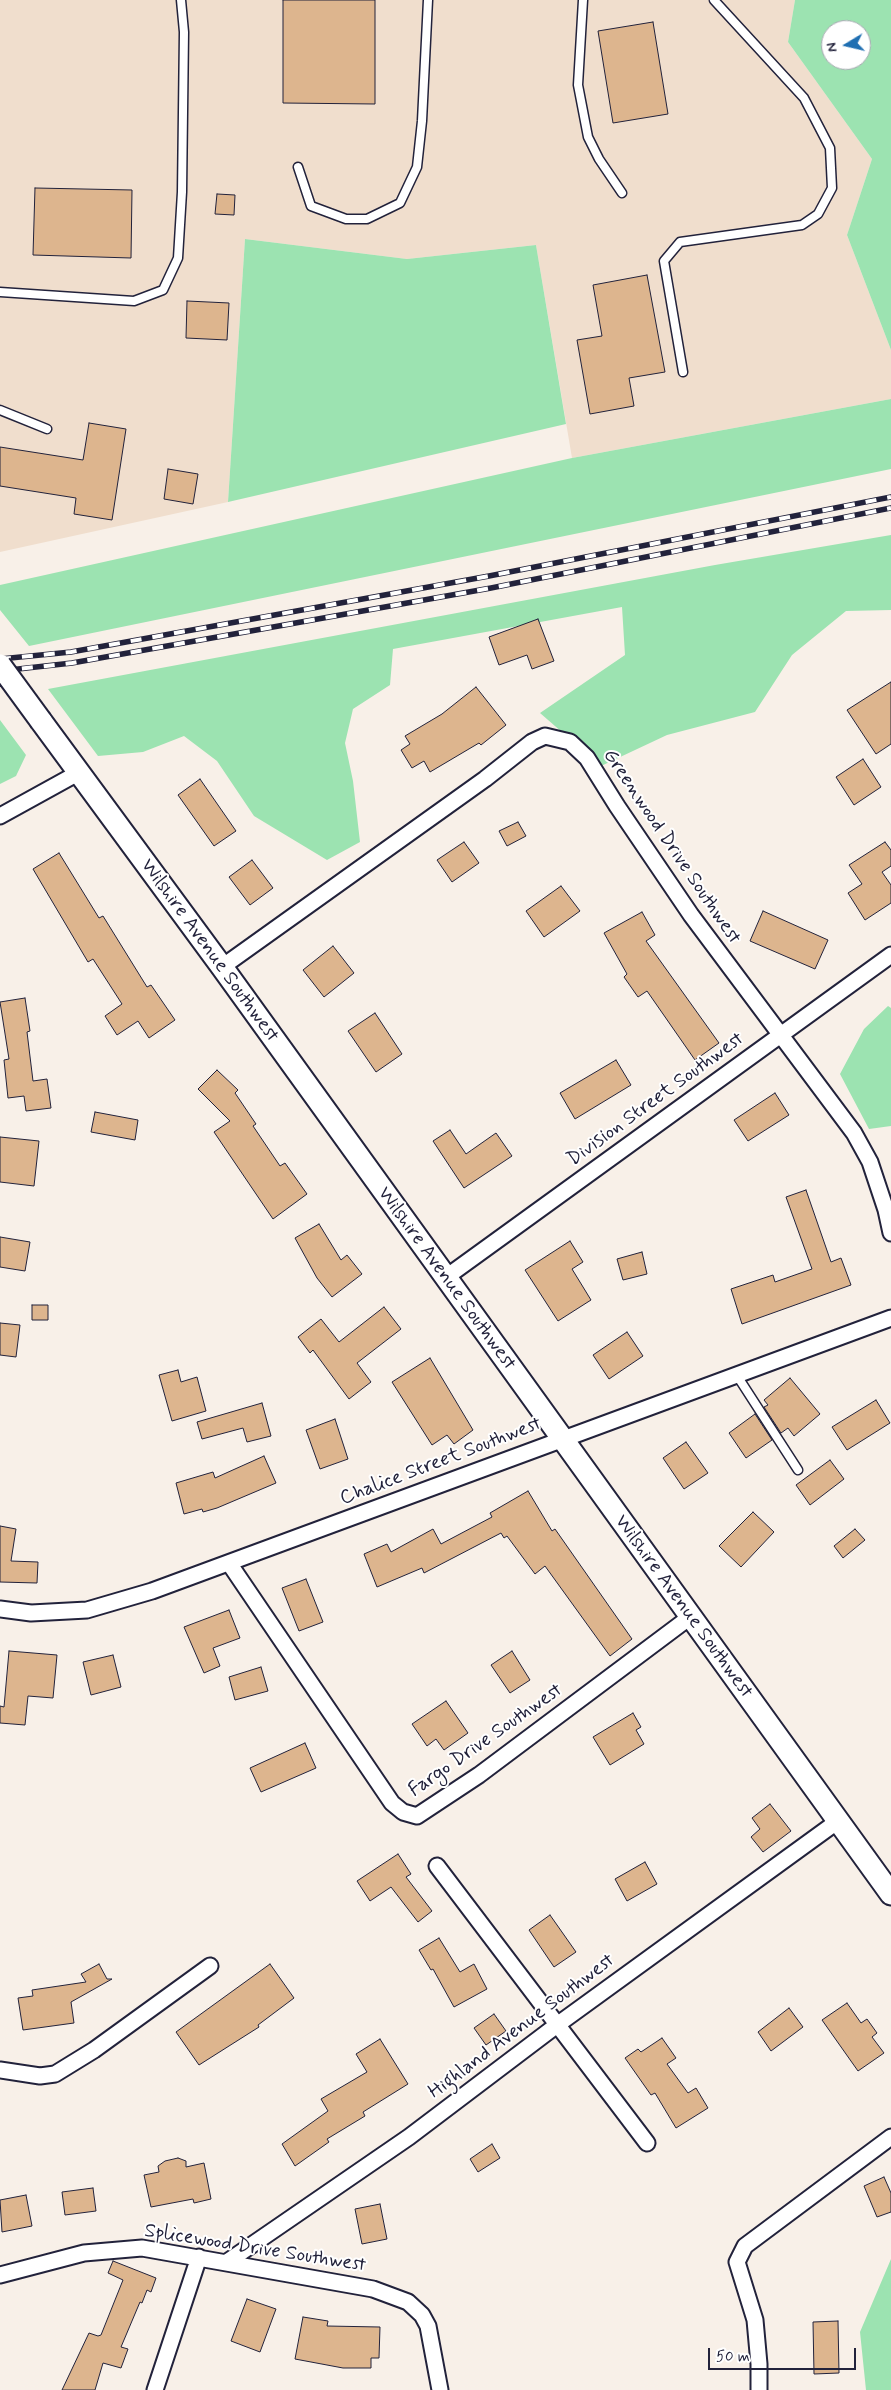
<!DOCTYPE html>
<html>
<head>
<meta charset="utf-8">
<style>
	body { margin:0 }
	#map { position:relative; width:891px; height:2390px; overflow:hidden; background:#f8f0e8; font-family:Mynerve,sans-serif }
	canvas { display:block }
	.north { position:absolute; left:821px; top:20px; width:50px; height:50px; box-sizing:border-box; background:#fff; border:1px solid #a7a7b1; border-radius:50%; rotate:261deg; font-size:14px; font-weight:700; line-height:20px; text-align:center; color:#22223b }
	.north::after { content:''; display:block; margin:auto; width:18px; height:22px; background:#1f6fb2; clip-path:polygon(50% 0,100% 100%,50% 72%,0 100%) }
	.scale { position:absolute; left:708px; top:2348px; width:148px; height:22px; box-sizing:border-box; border:2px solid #22223b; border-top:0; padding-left:6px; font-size:15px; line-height:18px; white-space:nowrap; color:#22223b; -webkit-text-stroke:4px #fff; paint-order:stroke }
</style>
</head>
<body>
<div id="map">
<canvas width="891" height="2390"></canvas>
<div class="north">N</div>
<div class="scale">50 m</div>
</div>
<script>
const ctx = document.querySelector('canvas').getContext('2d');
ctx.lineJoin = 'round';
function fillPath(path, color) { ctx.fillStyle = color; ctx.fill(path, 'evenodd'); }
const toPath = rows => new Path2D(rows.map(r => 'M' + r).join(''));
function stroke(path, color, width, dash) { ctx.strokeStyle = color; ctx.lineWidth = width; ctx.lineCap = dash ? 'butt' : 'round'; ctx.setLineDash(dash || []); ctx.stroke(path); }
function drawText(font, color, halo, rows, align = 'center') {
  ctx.font = font + ' Mynerve,sans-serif'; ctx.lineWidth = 4; ctx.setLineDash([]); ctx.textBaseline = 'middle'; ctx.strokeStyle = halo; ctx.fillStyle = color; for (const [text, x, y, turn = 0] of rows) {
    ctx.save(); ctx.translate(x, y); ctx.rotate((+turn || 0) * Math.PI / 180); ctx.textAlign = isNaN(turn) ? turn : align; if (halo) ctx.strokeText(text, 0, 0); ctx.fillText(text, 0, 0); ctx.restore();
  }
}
const built = toPath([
	[0,0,795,0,788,42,872,159,847,235,891,350,891,399,572,458,536,245,407,259,245,239,228,502,0,552]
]);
const green = toPath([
	[795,0,891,0,891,350,847,235,872,159,788,42],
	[831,30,861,30,861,60,831,60],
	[245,239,407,259,536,245,566,424,228,502],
	[891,399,891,469,29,646,0,610,0,585,572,458],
	[891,535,891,610,846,611,792,655,755,712,667,735,601,766,540,713,625,655,622,607,393,649,390,685,353,709,345,743,353,781,360,842,327,860,254,816,217,761,184,736,143,752,98,756,48,689,715,565],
	[0,720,26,755,16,776,0,784],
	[888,1006,891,1008,891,1126,869,1129,840,1074,864,1029],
	[891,2259,891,2390,866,2390,860,2332]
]);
const building = toPath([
	[283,0,375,0,375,104,283,103,283,0],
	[653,22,668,114,613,123,598,31,653,22],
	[35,188,132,190,131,258,33,255,35,188],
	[217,194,235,195,234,215,215,214,217,194],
	[647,275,665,372,629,378,634,406,590,414,577,340,602,336,593,285,647,275],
	[187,301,229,303,227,340,186,338,187,301],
	[89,423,126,429,112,520,74,514,76,498,0,486,0,447,83,460,89,423],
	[168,469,198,474,193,504,164,499,168,469],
	[538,619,554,661,532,669,527,655,499,665,489,637,538,619],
	[891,682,891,744,876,754,847,710,891,682],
	[476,687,506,725,481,745,479,743,430,772,424,761,412,768,401,750,410,744,405,736,442,714,476,687],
	[863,759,881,787,854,805,836,777,863,759],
	[200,779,236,831,214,846,178,795,200,779],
	[518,822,526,836,507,846,499,831,518,822],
	[464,842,479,863,452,882,437,860,464,842],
	[885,842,891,850,891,866,882,872,891,885,891,903,865,920,848,893,862,884,849,865,885,842],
	[59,853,99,918,103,916,147,987,151,985,175,1020,149,1038,138,1021,117,1035,105,1016,122,1004,93,959,88,962,33,869,59,853],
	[252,860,273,888,250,905,229,877,252,860],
	[561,886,580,911,544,937,526,911,561,886],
	[763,911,828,940,815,969,750,941,763,911],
	[642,912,655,935,646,941,719,1043,695,1060,647,991,638,997,624,977,627,974,604,933,642,912],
	[333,946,354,973,324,997,303,970,333,946],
	[25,998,30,1031,27,1032,33,1081,47,1079,51,1108,26,1111,24,1096,8,1098,4,1060,9,1059,0,1002,25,998],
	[375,1013,402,1054,376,1072,348,1031,375,1013],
	[616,1060,631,1085,575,1119,560,1093,616,1060],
	[217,1070,238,1090,235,1093,256,1124,253,1126,280,1166,285,1163,307,1194,273,1219,214,1132,230,1121,198,1089,217,1070],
	[775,1093,789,1115,748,1141,734,1120,775,1093],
	[95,1112,138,1120,135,1140,91,1132,95,1112],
	[450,1130,466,1154,496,1133,512,1156,464,1188,433,1141,450,1130],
	[0,1137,39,1141,34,1186,0,1182,0,1137],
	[806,1190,831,1262,841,1258,851,1285,742,1324,731,1289,773,1275,775,1282,812,1269,786,1197,806,1190],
	[319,1224,341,1260,347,1255,362,1274,332,1297,317,1278,295,1238,319,1224],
	[0,1237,30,1242,25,1271,0,1267,0,1237],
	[570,1241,583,1262,572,1269,591,1300,558,1321,525,1270,570,1241],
	[642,1252,647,1274,623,1280,617,1259,642,1252],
	[32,1305,48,1305,48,1320,32,1320,32,1305],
	[384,1307,401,1329,357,1363,371,1382,349,1399,313,1350,310,1353,298,1337,321,1319,339,1342,384,1307],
	[0,1323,20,1325,16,1357,0,1355,0,1323],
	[627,1332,643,1356,609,1379,593,1355,627,1332],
	[430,1358,473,1430,454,1444,447,1435,432,1445,392,1382,430,1358],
	[178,1370,181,1382,197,1377,206,1411,172,1421,159,1375,178,1370],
	[790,1378,820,1414,794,1436,788,1428,781,1433,764,1407,768,1405,764,1400,790,1378],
	[876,1400,890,1423,847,1450,832,1427,876,1400],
	[262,1403,271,1436,247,1442,243,1428,202,1439,197,1422,262,1403],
	[755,1414,772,1440,746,1458,729,1433,755,1414],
	[335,1419,348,1459,320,1469,306,1430,335,1419],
	[686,1442,708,1473,684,1489,663,1458,686,1442],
	[264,1456,276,1483,217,1508,203,1512,202,1509,184,1514,176,1483,213,1472,215,1478,264,1456],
	[830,1460,844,1479,810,1505,796,1485,830,1460],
	[528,1491,552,1531,555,1529,632,1639,610,1656,545,1566,535,1574,507,1536,504,1538,501,1533,424,1573,422,1568,377,1587,364,1554,387,1544,391,1552,433,1529,441,1544,492,1517,490,1513,528,1491],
	[753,1512,774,1532,741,1567,719,1546,753,1512],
	[0,1526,16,1529,11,1561,38,1562,37,1583,0,1582,0,1526],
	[855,1529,865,1540,843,1558,834,1546,855,1529],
	[306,1579,323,1622,299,1631,282,1588,306,1579],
	[229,1610,240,1638,213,1648,220,1666,204,1673,184,1627,229,1610],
	[9,1651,57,1655,53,1698,28,1696,25,1725,0,1723,0,1706,4,1707,9,1651],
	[512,1651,530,1680,510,1693,491,1665,512,1651],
	[113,1655,121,1687,91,1695,83,1662,113,1655],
	[261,1667,268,1691,235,1700,229,1677,261,1667],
	[446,1701,468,1733,444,1750,436,1739,427,1746,412,1724,446,1701],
	[633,1713,641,1727,636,1730,644,1744,610,1765,593,1737,633,1713],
	[305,1743,316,1768,261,1792,250,1768,305,1743],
	[770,1804,791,1831,763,1852,751,1837,760,1829,752,1818,770,1804],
	[398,1854,411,1874,406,1877,432,1911,418,1922,391,1887,370,1901,357,1881,398,1854],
	[645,1862,657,1884,627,1901,615,1879,645,1862],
	[550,1915,576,1952,554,1967,529,1930,550,1915],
	[439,1938,460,1972,474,1964,487,1989,454,2007,433,1969,431,1970,419,1950,439,1938],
	[99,1964,107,1979,112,1979,71,2002,74,2023,23,2030,18,1998,33,1996,32,1990,86,1982,81,1974,99,1964],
	[270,1964,294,1998,258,2025,259,2027,199,2065,176,2032,270,1964],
	[847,2003,861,2023,867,2019,877,2033,872,2037,884,2053,858,2071,822,2020,847,2003],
	[789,2008,803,2027,771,2051,758,2032,789,2008],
	[494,2014,506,2031,486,2045,474,2028,494,2014],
	[662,2038,676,2058,667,2064,688,2093,696,2088,708,2108,676,2128,655,2093,651,2095,625,2058,638,2049,641,2052,662,2038],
	[380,2039,408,2084,363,2112,365,2116,327,2139,329,2142,295,2166,282,2144,328,2111,321,2099,367,2072,356,2054,380,2039],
	[492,2144,500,2158,478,2172,470,2159,492,2144],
	[178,2158,186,2161,186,2167,204,2163,211,2199,194,2203,193,2199,151,2207,144,2175,159,2172,158,2166,165,2161,178,2158],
	[884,2177,891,2193,891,2212,877,2217,864,2186,884,2177],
	[93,2188,96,2211,65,2215,62,2192,93,2188],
	[26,2195,32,2226,2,2232,0,2200,26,2195],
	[380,2204,387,2239,362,2244,355,2209,380,2204],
	[113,2261,156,2278,151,2292,147,2290,142,2303,140,2302,121,2347,128,2349,121,2368,103,2363,95,2390,62,2390,89,2333,98,2336,101,2335,123,2280,108,2273,113,2261],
	[247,2299,276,2309,260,2352,231,2341,247,2299],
	[303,2317,328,2321,327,2326,380,2327,379,2358,371,2358,371,2368,343,2368,295,2359,303,2317],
	[838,2321,839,2373,814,2374,813,2322,838,2321]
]);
const lane = toPath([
	[583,0,578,85,588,137,599,159,622,193],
	[298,167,311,206,346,219,367,219,400,203,417,167,422,121,428,0],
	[0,292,134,301,163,290,178,258,182,192,184,32,181,0],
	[683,372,664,261,680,242,802,225,818,214,832,188,830,148,804,98,714,0],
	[0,410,47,429],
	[736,1374,798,1470]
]);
const street = toPath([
	[0,816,78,773],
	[222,967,485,779,532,742,545,736,570,742,587,758,617,806,691,915,854,1133,870,1162,886,1210,891,1233],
	[445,1278,891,955],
	[229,1563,392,1803,403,1812,417,1816,479,1775,690,1617],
	[0,1609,31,1613,87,1610,152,1591,891,1318],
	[437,1866,647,2143],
	[0,2070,40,2076,55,2074,94,2050,210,1966],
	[227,2262,409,2137,557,2025,838,1821],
	[0,2275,84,2253,142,2248,373,2289,408,2302,422,2315,428,2326,440,2390],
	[155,2390,199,2257],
	[759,2390,759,2364,755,2320,737,2262,745,2246,891,2137]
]);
const secondary = toPath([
	[41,721,222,967,891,1894]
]);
const rail = toPath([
	[0,659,71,652,489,576,891,497],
	[0,671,72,663,491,588,891,508]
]);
const secondaryBridge = toPath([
	[0,665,41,721]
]);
const streetNames = [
	["Greenwood Drive Southwest",671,847,56],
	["Wilshire Avenue Southwest",209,951,54],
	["Division Street Southwest",656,1100,-36],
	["Wilshire Avenue Southwest",446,1279,54],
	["Chalice Street Southwest",441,1462,-21],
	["Wilshire Avenue Southwest",683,1607,54],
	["Fargo Drive Southwest",486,1741,-35],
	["Highland Avenue Southwest",522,2027,-37],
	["Splicewood Drive Southwest",255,2249,9]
];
fillPath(built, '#f0decd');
fillPath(green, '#9ce3b1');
fillPath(building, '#ddb58e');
stroke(building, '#22223b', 1);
stroke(lane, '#22223b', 11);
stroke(street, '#22223b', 19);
stroke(secondary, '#22223b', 25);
stroke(lane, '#fff', 8);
stroke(street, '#fff', 15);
stroke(secondary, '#fff', 21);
stroke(rail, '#22223b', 5.5);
stroke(rail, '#fff', 4, [11]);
stroke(secondaryBridge, '#22223b', 25, []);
stroke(secondaryBridge, '#fff', 21);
drawText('20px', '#22223b', '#fff', streetNames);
</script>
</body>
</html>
